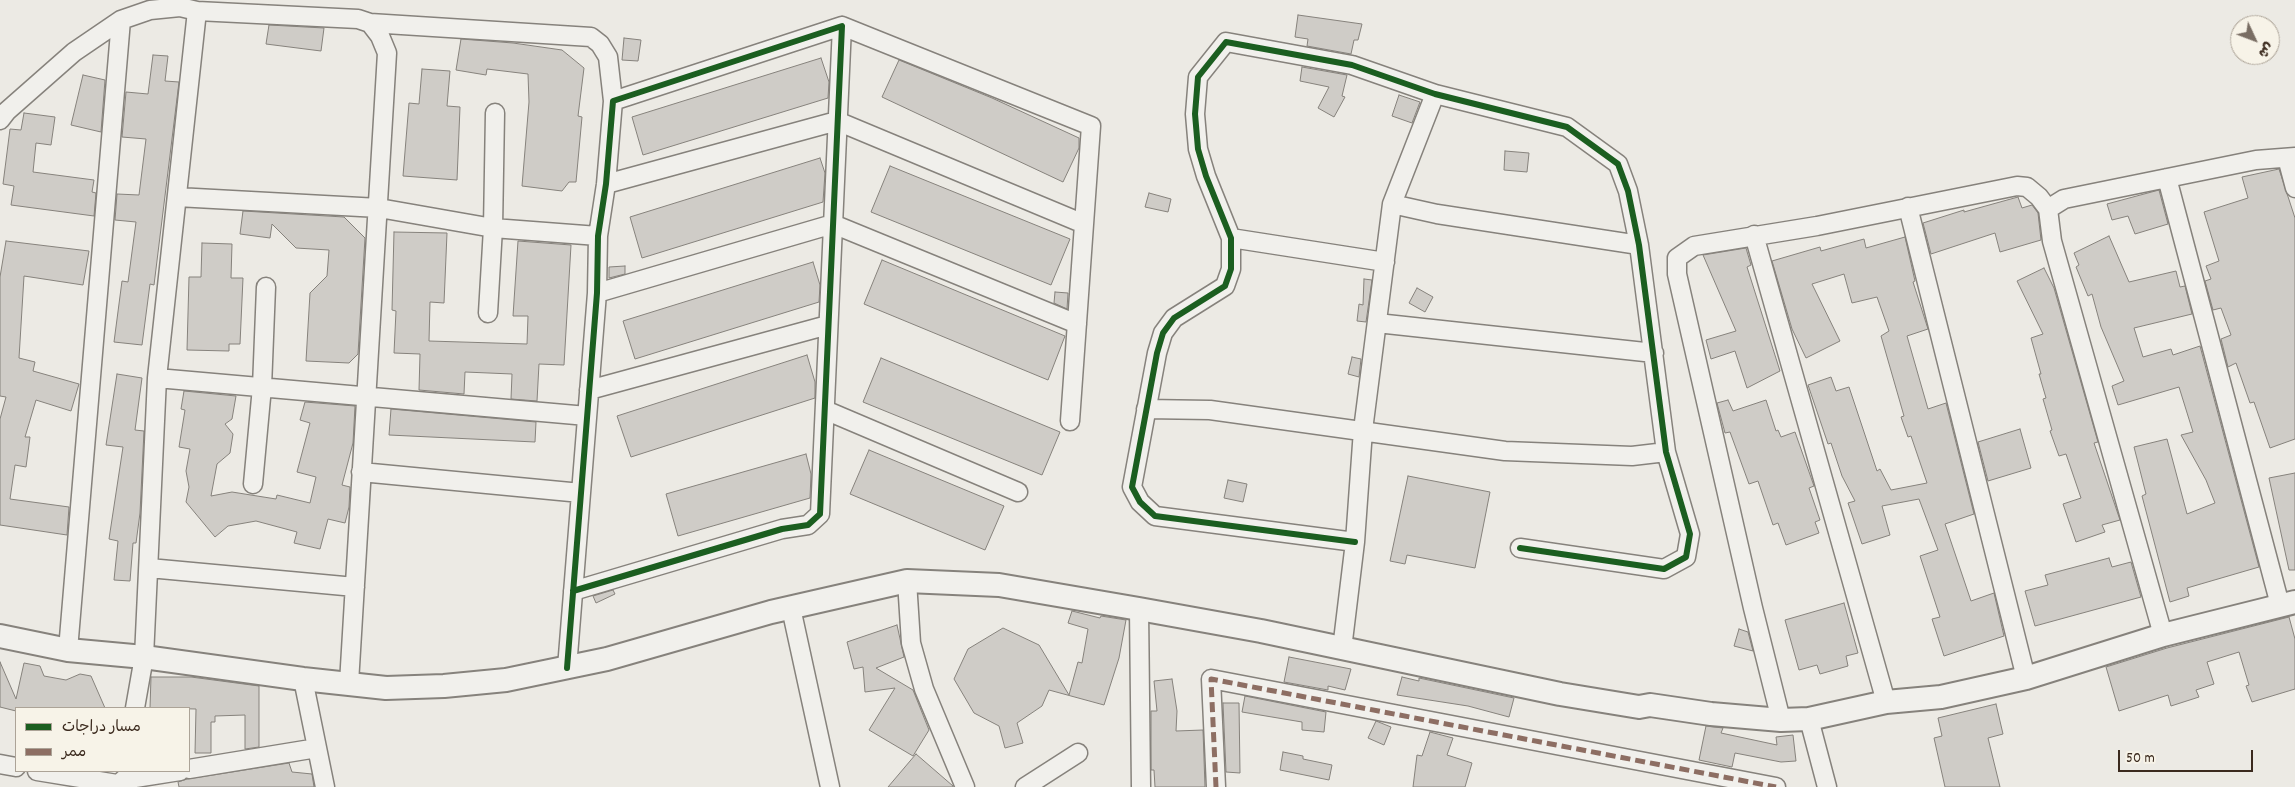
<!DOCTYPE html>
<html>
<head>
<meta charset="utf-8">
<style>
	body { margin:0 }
	#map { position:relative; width:2295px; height:787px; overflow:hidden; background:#eceae4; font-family:Dekko,"Playpen Sans Arabic",sans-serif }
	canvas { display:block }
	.legend { position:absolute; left:15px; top:707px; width:175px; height:65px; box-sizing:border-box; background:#f7f3e8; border:1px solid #aca397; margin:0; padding:6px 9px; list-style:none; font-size:15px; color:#3b2a1e }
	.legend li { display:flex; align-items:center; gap:10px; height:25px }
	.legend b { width:25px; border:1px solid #aca397 }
	.north { position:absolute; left:2230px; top:15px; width:50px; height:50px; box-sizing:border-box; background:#f7f3e8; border:1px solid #aca397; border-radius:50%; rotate:133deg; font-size:14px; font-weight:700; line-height:20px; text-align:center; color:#3b2a1e }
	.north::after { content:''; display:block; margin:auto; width:18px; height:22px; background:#796d63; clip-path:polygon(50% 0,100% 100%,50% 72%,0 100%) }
	.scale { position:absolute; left:2118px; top:750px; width:135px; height:22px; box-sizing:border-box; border:2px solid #3b2a1e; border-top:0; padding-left:6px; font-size:15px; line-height:18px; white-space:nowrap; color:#3b2a1e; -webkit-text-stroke:4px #f7f3e8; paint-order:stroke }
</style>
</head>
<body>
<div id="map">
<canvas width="2295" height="787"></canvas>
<ul class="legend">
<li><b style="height:6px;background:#1b5e20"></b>مسار دراجات</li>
<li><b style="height:6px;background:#8d6e63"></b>ممر</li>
</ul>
<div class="north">ش</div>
<div class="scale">50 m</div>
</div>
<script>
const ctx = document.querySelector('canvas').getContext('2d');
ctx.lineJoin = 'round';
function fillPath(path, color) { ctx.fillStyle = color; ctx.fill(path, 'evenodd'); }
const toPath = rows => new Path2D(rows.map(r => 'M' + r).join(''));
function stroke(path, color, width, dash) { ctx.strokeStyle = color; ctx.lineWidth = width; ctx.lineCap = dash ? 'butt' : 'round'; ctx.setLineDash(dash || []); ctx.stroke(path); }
const building = toPath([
	[1298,15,1362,24,1358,40,1354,40,1351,54,1307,46,1308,39,1295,37,1298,15],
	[269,25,324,28,321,51,266,44,269,25],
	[624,38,641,40,638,61,622,60,624,38],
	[461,39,513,43,562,50,584,68,578,116,582,117,576,182,569,182,562,191,522,186,529,102,528,74,487,69,486,75,456,70,461,39],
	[153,55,168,56,165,81,179,82,154,285,150,284,142,345,114,342,122,281,128,282,136,222,115,220,117,194,139,195,146,139,122,137,126,92,148,94,153,55],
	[821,58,829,82,828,98,643,155,632,117,821,58],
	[899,60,992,98,1079,138,1079,148,1063,182,882,97,899,60],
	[1302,67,1347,75,1342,96,1345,97,1334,117,1318,108,1329,87,1300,81,1302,67],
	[422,69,450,71,447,106,460,107,457,180,403,176,409,103,419,104,422,69],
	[83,75,105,80,101,132,71,125,83,75],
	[1399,95,1420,102,1412,123,1392,116,1399,95],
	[24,113,55,117,51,145,36,143,33,172,94,180,92,192,96,193,94,216,11,205,14,186,3,184,10,129,21,130,24,113],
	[1505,151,1529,153,1527,172,1504,170,1505,151],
	[820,158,825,173,823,202,642,258,630,217,820,158],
	[890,166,1070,239,1051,285,871,212,890,166],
	[2279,169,2295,218,2295,439,2270,448,2254,402,2250,403,2236,363,2228,367,2221,339,2231,335,2221,308,2213,310,2205,281,2211,279,2206,266,2219,261,2204,212,2248,198,2242,177,2279,169],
	[2159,190,2168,224,2135,234,2128,216,2112,220,2107,204,2159,190],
	[1149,193,1171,199,1168,212,1145,207,1149,193],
	[2018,197,2022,208,2032,205,2038,213,2041,240,2000,252,1995,233,1931,254,1923,223,1964,210,1964,212,2018,197],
	[243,211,344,217,365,238,358,354,349,363,306,361,310,293,327,276,329,250,296,248,272,224,270,238,240,234,243,211],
	[394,232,447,233,444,303,430,302,429,341,527,344,528,316,513,316,518,241,571,245,564,365,539,364,537,401,511,399,512,374,465,372,464,394,419,390,420,354,394,353,396,311,392,310,394,232],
	[2109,236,2129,282,2176,271,2180,287,2185,286,2192,314,2134,328,2143,357,2171,349,2173,355,2200,346,2259,567,2187,588,2189,596,2170,602,2142,496,2146,494,2134,447,2167,439,2187,514,2215,503,2206,480,2181,435,2193,432,2179,387,2118,405,2112,386,2124,381,2101,327,2092,294,2088,296,2076,267,2079,265,2074,253,2109,236],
	[1905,237,1915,281,1913,282,1928,329,1907,336,1928,409,1946,403,1974,514,1945,524,1971,601,1994,593,2004,636,1944,656,1932,619,1940,617,1920,556,1938,550,1919,499,1882,506,1890,535,1862,544,1848,503,1855,501,1842,476,1831,443,1828,444,1808,385,1831,377,1836,391,1849,387,1877,471,1880,469,1891,490,1927,483,1911,436,1908,437,1901,417,1904,416,1881,336,1889,331,1877,297,1852,303,1844,274,1812,284,1840,341,1806,358,1792,329,1772,261,1820,247,1821,251,1864,239,1866,248,1905,237],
	[6,241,89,251,83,285,24,276,19,358,35,362,33,371,79,384,71,411,36,400,25,437,30,437,26,467,15,465,10,499,69,507,67,535,0,525,0,419,6,397,0,396,0,277,6,241],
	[202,243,232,244,231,278,243,278,240,344,229,344,229,351,187,350,189,277,201,277,202,243],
	[1746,248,1751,265,1747,267,1780,371,1747,388,1735,351,1711,359,1706,340,1736,331,1703,255,1746,248],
	[882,260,1065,336,1048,380,864,304,882,260],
	[813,262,820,285,819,302,635,359,623,321,813,262],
	[625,266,625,274,609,278,609,267,625,266],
	[2044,268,2054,288,2098,442,2094,443,2120,520,2102,525,2105,532,2076,542,2063,504,2081,498,2066,454,2059,456,2050,431,2052,430,2043,399,2046,398,2039,374,2041,374,2031,338,2043,334,2017,281,2044,268],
	[1364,279,1372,280,1366,322,1357,321,1359,304,1363,305,1364,279],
	[1417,288,1433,297,1425,312,1409,303,1417,288],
	[1055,292,1068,293,1067,309,1054,303,1055,292],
	[807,355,815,382,815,398,631,457,617,416,807,355],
	[1352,357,1361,359,1359,377,1348,374,1352,357],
	[881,358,1060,432,1042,475,863,402,881,358],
	[117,374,142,378,135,430,144,431,140,513,136,543,133,543,130,581,114,580,118,541,109,539,123,447,106,445,117,374],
	[184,391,236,396,232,419,225,424,233,434,230,453,217,464,211,496,232,492,276,499,277,495,310,503,316,477,297,472,310,423,300,420,305,402,355,406,353,443,342,485,350,487,349,507,345,523,328,519,320,549,294,543,297,532,256,521,228,526,215,537,186,502,189,487,186,471,190,449,179,447,185,410,181,409,184,391],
	[1728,400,1733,411,1766,400,1776,431,1778,430,1781,437,1795,432,1814,486,1809,488,1820,520,1815,522,1819,533,1786,545,1778,523,1773,525,1758,481,1749,484,1730,432,1725,433,1717,403,1728,400],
	[391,409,536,422,535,442,389,435,391,409],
	[2020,429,2031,468,1988,481,1978,442,2020,429],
	[869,450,1004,506,985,550,850,494,869,450],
	[806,454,811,474,810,498,678,536,666,494,806,454],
	[2295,473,2295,570,2289,570,2269,478,2295,473],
	[1408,476,1490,492,1475,568,1407,555,1405,564,1390,561,1408,476],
	[1228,480,1247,484,1243,502,1224,498,1228,480],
	[2109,558,2112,567,2131,562,2141,597,2035,626,2025,591,2048,585,2045,575,2109,558],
	[613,590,615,594,596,603,593,596,613,590],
	[1844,603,1858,653,1846,656,1848,666,1820,674,1817,665,1799,670,1785,620,1844,603],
	[1072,611,1100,618,1101,616,1126,620,1119,658,1104,705,1049,690,1042,706,1017,723,1023,743,1005,748,999,726,974,713,954,679,968,649,1003,628,1039,645,1069,695,1078,662,1082,663,1088,629,1068,623,1072,611],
	[2289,617,2295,639,2295,689,2252,702,2246,686,2249,685,2239,652,2207,662,2214,684,2196,690,2199,697,2171,706,2168,695,2119,711,2106,667,2167,648,2289,617],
	[897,625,904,657,876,668,913,690,929,730,913,756,869,730,895,688,865,692,863,667,854,669,847,642,897,625],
	[1739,629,1748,632,1753,651,1734,646,1739,629],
	[1289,657,1351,669,1345,690,1328,686,1328,690,1284,682,1289,657],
	[0,662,16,699,24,663,40,666,44,676,66,680,80,674,91,676,105,708,16,708,16,711,0,707,0,662],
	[151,677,191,677,259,686,259,747,245,749,245,715,215,716,215,722,211,722,211,753,195,753,196,709,150,708,151,677],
	[1402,677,1419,681,1419,678,1514,698,1509,717,1468,706,1397,695,1402,677],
	[1172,679,1177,711,1176,731,1203,730,1205,787,1155,787,1154,770,1151,770,1151,711,1157,711,1154,681,1172,679],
	[1245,696,1326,712,1324,732,1302,730,1302,722,1242,712,1245,696],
	[1223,703,1239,703,1240,773,1226,772,1223,703],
	[1996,704,2003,734,1988,738,2000,787,1945,787,1934,738,1942,736,1938,718,1996,704],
	[1376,721,1391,727,1384,745,1368,738,1376,721],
	[1706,726,1723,728,1721,733,1777,745,1776,737,1793,735,1796,761,1781,762,1735,753,1732,767,1699,760,1706,726],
	[1430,732,1453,738,1447,755,1472,763,1465,787,1413,787,1417,755,1422,756,1430,732],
	[1283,752,1303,756,1303,759,1332,765,1329,780,1280,770,1283,752],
	[916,754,953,786,953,787,888,787,916,754],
	[289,763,292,772,312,774,314,787,179,787,178,782,187,779,289,763]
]);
const minor = toPath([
	[370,23,591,37,600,44,608,57,613,101],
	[842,26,1091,126,1070,421],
	[0,120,7,111,74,52,121,20,150,10,180,7,197,11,358,19,370,23,380,36,387,53,349,683],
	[2287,158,2295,188],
	[2167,178,2280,605],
	[606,184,837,121,1084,224],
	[177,197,379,208,493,228,598,236],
	[1392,204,1437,214,1639,245],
	[1908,207,2026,678],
	[2048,209,2064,199,2256,160,2295,157],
	[1754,235,1886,702],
	[1231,238,1385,262],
	[597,293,833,224,1077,324],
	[488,313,493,228,495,113],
	[1377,323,1654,353],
	[157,378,587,416],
	[589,390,828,325],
	[1146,409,1210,410,1505,451,1632,456,1666,452],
	[825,410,1018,492],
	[361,472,581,493],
	[253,484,262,387,266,287],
	[1355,542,1155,516,1140,502,1132,487,1157,353,1163,333,1174,318,1225,286,1231,269,1231,238,1206,176,1198,149,1195,114,1198,77,1226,42,1352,65,1435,94,1567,127,1618,164,1628,191,1639,245,1666,452,1690,534,1686,557,1664,569,1520,548],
	[149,568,355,587],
	[907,581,911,643,924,689,965,787],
	[791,608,830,787],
	[1139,609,1141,787],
	[1342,649,1355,542,1363,430,1392,204,1435,94],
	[68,650,121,20],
	[567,668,597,293,598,236,606,184,613,101,842,26,820,514,808,525,782,529,573,591],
	[303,679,325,787],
	[135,708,144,657,157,378,197,11],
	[1809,719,1827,787],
	[1781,720,1753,608,1677,274,1677,258,1694,246,1817,226,2017,186,2027,187,2039,197,2048,209,2052,241,2163,635],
	[0,764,16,767],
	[189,769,317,748],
	[37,771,123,785],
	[123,780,180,771],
	[1025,787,1078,753],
	[1216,787,1211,679,1776,787]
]);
const major = toPath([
	[0,636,68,650,144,657,303,679,386,688,444,686,506,680,607,659,771,612,907,581,999,585,1139,609,1261,631,1560,694,1639,707,1650,705,1711,714,1781,720,1809,719,1886,702,1941,697,2026,678,2163,635,2295,602]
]);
const quiet = toPath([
	[1216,787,1211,679,1776,787]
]);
const cycleway = toPath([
	[1355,542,1155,516,1140,502,1132,487,1157,353,1163,333,1174,318,1225,286,1231,269,1231,238,1206,176,1198,149,1195,114,1198,77,1226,42,1352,65,1435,94,1567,127,1618,164,1628,191,1639,245,1666,452,1690,534,1686,557,1664,569,1520,548],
	[567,668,597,293,598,236,606,184,613,101,842,26,820,514,808,525,782,529,573,591]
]);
fillPath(building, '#cfccc7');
stroke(building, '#86827c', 1);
stroke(minor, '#86827c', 21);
stroke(major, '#86827c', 26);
stroke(minor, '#f1f0ec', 18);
stroke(major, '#f1f0ec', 22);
stroke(quiet, '#8d6e63', 5, [10, 5]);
stroke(cycleway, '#1b5e20', 6);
</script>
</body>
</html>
